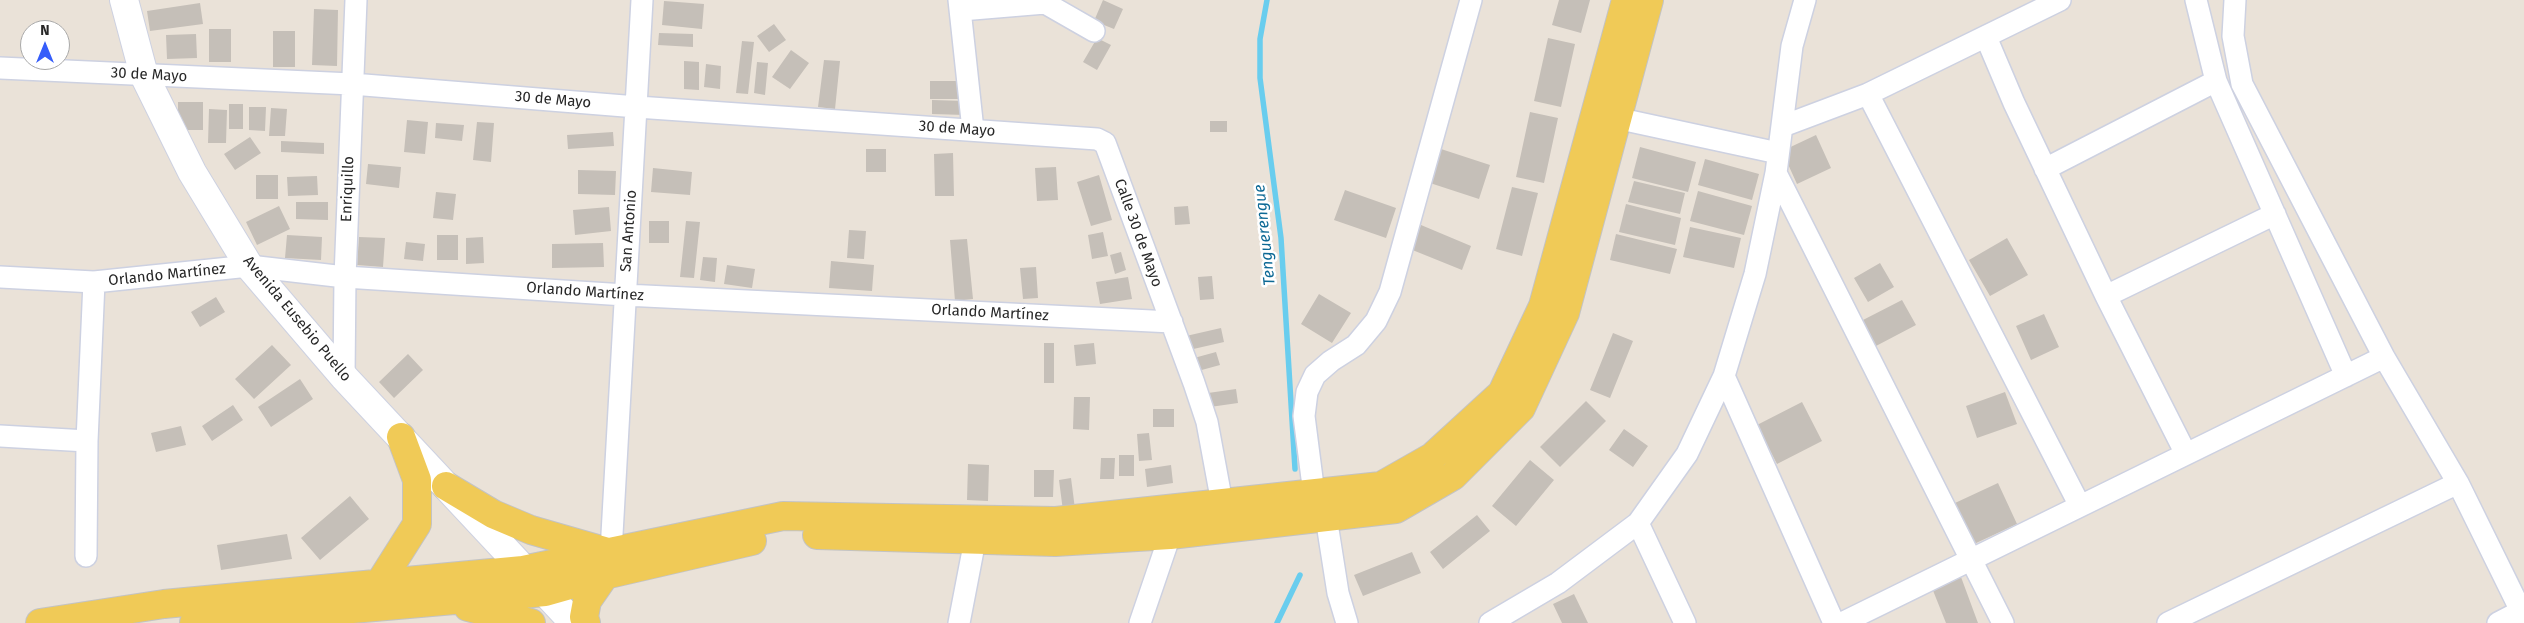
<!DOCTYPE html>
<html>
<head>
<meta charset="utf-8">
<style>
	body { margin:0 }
	#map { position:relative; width:2524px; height:623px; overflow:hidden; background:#eae2d8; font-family:"Fira Sans",sans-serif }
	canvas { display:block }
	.north { position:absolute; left:20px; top:20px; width:50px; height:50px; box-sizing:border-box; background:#fff; border:1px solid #a9a9a9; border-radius:50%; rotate:0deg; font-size:14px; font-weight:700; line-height:20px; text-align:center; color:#272727 }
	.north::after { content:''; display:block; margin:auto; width:18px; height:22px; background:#355dfa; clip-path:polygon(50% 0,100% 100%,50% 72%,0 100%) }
</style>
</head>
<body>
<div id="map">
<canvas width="2524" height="623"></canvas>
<div class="north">N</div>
</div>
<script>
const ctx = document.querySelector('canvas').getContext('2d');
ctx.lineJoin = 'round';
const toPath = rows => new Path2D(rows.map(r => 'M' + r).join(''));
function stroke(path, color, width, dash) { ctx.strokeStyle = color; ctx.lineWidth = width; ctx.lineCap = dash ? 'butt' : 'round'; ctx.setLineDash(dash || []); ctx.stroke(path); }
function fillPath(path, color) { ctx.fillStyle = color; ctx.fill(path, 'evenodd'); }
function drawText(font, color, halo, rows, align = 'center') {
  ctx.font = font + ' "Fira Sans",sans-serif'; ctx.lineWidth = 5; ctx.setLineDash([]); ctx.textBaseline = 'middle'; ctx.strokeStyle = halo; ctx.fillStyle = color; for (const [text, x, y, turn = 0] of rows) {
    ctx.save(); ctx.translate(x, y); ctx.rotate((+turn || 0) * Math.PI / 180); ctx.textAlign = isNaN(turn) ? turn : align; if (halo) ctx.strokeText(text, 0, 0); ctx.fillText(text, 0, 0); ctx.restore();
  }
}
const stream = toPath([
	[1267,0,1260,39,1260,78,1281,238,1295,469],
	[1277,623,1300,575]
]);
const building = toPath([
	[1103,0,1123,9,1114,29,1094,21],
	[1559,0,1590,0,1581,33,1552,25],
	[664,1,704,4,702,29,662,25],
	[200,3,203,24,150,31,147,11],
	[314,9,338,10,337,66,312,65],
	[774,24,786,40,769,52,757,36],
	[209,29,231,29,231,62,209,62],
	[273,31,295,31,295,67,273,67],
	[659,33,693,34,693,47,658,45],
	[196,34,197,58,167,59,166,35],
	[1097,38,1111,45,1097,70,1083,62],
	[1548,38,1575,44,1561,107,1534,101],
	[742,41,754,42,748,94,736,93],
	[791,50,809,63,790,89,772,77],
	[824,60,840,61,835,109,818,107],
	[684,61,699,62,699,90,684,89],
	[757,62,768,63,765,95,754,93],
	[706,64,721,66,720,89,704,87],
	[930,81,962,81,962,99,930,99],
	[932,100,965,101,965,115,932,114],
	[178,102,203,102,203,130,178,130],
	[229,104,243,104,243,129,229,129],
	[249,107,266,107,265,131,249,130],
	[271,108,287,109,285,136,269,136],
	[209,109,227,110,226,143,208,143],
	[1530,112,1558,118,1544,183,1516,177],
	[407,120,428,122,425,154,404,152],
	[1210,121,1227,121,1227,132,1210,132],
	[477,122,494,123,491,162,473,160],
	[436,123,464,125,462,141,435,138],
	[613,132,614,146,568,149,567,135],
	[1816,135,1831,168,1797,184,1782,151],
	[250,137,261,153,235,170,224,154],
	[281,141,324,143,324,154,281,152],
	[1640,147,1696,162,1688,192,1632,178],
	[866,149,886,149,886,172,866,172],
	[1441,149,1490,165,1479,199,1430,183],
	[953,153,954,196,935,196,934,154],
	[1705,159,1759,174,1752,200,1698,185],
	[368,164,401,167,399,188,366,184],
	[1056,167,1058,200,1037,201,1035,168],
	[653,168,692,172,690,195,651,192],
	[578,170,616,171,615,195,578,194],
	[256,175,278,175,278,199,256,199],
	[1099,175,1112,220,1091,226,1077,182],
	[317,176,318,195,288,196,287,177],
	[1634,181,1685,193,1680,214,1628,202],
	[1512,187,1538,193,1522,256,1496,249],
	[1345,190,1396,208,1386,238,1334,220],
	[1698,191,1752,206,1744,235,1690,221],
	[436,192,456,194,453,220,433,218],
	[296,202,328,202,328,220,296,219],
	[1626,204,1681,218,1675,245,1619,232],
	[279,206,290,229,257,245,246,222],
	[1188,206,1190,224,1175,225,1174,207],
	[609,207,611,231,575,235,573,210],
	[649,221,669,221,669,243,649,243],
	[686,221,700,222,694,278,680,277],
	[1421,225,1471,246,1462,270,1410,249],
	[1690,227,1741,238,1734,268,1683,257],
	[849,230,866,231,864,259,847,258],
	[1103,232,1108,256,1092,259,1088,235],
	[1616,234,1677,249,1670,274,1610,260],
	[287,235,322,237,321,260,285,258],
	[437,235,458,235,458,260,437,260],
	[359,237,385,238,383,267,357,265],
	[483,237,484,263,466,264,466,238],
	[2007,238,2028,275,1990,296,1969,260],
	[967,239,973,299,955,301,950,240],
	[406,242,425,244,423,261,404,259],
	[603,243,604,267,552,268,552,244],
	[1121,252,1126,270,1115,274,1110,255],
	[703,257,717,258,715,282,700,280],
	[831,261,874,265,872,291,829,288],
	[1880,263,1894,287,1868,302,1854,278],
	[727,265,755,269,752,288,724,284],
	[1036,267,1038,298,1023,299,1020,268],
	[1212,276,1214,299,1200,300,1198,277],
	[1128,277,1132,299,1100,304,1096,282],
	[1319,294,1351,313,1332,343,1301,324],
	[216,297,225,312,200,327,191,312],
	[1902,300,1916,325,1876,346,1863,320],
	[2044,314,2059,347,2031,360,2016,326],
	[1221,328,1224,342,1189,350,1186,336],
	[1613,333,1633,341,1610,398,1590,390],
	[1044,343,1054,343,1054,383,1044,383],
	[1094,343,1096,364,1076,366,1074,345],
	[272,345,291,365,254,399,235,379],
	[1216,352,1220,365,1198,371,1194,358],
	[408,354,423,370,394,398,379,382],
	[300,379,313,399,271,427,258,407],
	[1236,389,1238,403,1210,407,1208,393],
	[2005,392,2017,424,1977,438,1966,406],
	[1074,397,1090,397,1089,430,1073,429],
	[1586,401,1606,421,1560,467,1540,447],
	[1802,402,1822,441,1777,464,1757,425],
	[233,405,243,420,212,441,202,426],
	[1153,409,1174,409,1174,427,1153,427],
	[181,426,186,445,156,452,151,433],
	[1624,429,1648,446,1633,467,1609,450],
	[1149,433,1152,460,1139,461,1137,434],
	[1119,455,1134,455,1134,476,1119,476],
	[1101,458,1115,458,1114,479,1100,479],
	[1530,460,1554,480,1516,526,1492,506],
	[968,464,989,465,988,501,967,500],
	[1171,465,1173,483,1147,487,1145,469],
	[1034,470,1054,470,1053,497,1034,497],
	[1071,478,1075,509,1063,511,1059,480],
	[1998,483,2017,524,1974,544,1955,503],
	[350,496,369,519,320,560,301,538],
	[1477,515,1490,531,1443,569,1430,552],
	[287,534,292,559,221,570,217,545],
	[1412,552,1421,573,1363,596,1354,575],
	[1961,577,1978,623,1946,623,1932,588],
	[1574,594,1588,623,1562,623,1553,604]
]);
const street = toPath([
	[959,0,973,130],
	[2196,0,2216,81,2346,376],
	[2235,0,2233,36,2242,84,2384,357,2458,483,2524,617],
	[1045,3,1094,31],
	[961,10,1045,3,1046,0],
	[1986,37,2014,103,2106,296,2186,454],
	[0,68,352,84,637,107,1097,139,1105,143,1108,151,1194,383,1207,422,1222,503],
	[1868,94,2060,0],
	[1602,115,1778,153],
	[1783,126,1868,94,2080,506],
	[2045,169,2216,81],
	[1776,173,2003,623],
	[0,277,94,282,249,266,345,277,625,295,1172,322],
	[2106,296,2275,214],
	[1724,376,1834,623],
	[344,377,345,277,356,0],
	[0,436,87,441],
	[1314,494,1304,416,1307,392,1315,375,1331,361,1356,345,1376,321,1390,292,1471,0],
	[1326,517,1338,593,1347,623],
	[1638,523,1685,623],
	[611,552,642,0],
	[86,556,87,441,94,282],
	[959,623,975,540],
	[1140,623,1170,535],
	[1490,623,1558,583,1638,523,1687,454,1724,376,1755,274,1776,173,1792,46,1805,0],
	[1842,623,2384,357],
	[2168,623,2458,483],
	[2498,623,2521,611]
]);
const secondary = toPath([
	[124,0,144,75,192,172,249,266,344,377,574,623]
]);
const primary = toPath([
	[446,486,493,514,531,530,604,551],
	[817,535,1055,542,1170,535,1396,509,1453,476,1521,408,1565,313,1649,0],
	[379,584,417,524,417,480,401,437],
	[468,607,531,623],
	[40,623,164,604,523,570,783,516,1056,521,1381,486,1432,457,1502,393,1543,306,1626,0],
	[194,623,545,592,605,575,752,541],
	[586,623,584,617,587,601,605,575]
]);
const streetNames = [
	["30 de Mayo",149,75,3],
	["30 de Mayo",553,100,5],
	["30 de Mayo",957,129,4],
	["Enriquillo",348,189,-88],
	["San Antonio",629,231,-86],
	["Calle 30 de Mayo",1138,233,70],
	["Orlando Martínez",167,275,-6],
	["Orlando Martínez",585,292,4],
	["Orlando Martínez",990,313,3],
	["Avenida Eusebio Puello",297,319,50]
];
const waterNames = [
	["Tenguerengue",1265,235,-96]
];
stroke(stream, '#69cdee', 5.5);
fillPath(building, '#c5bfb8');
stroke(street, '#cdd1e1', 24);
stroke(secondary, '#cdd1e1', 30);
stroke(primary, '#c3c3c3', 30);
stroke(street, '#fff', 21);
stroke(secondary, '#fff', 28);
stroke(primary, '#f0ca57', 28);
drawText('15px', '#272727', '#fff', streetNames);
drawText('italic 16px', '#0d6995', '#fff', waterNames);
</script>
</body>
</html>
